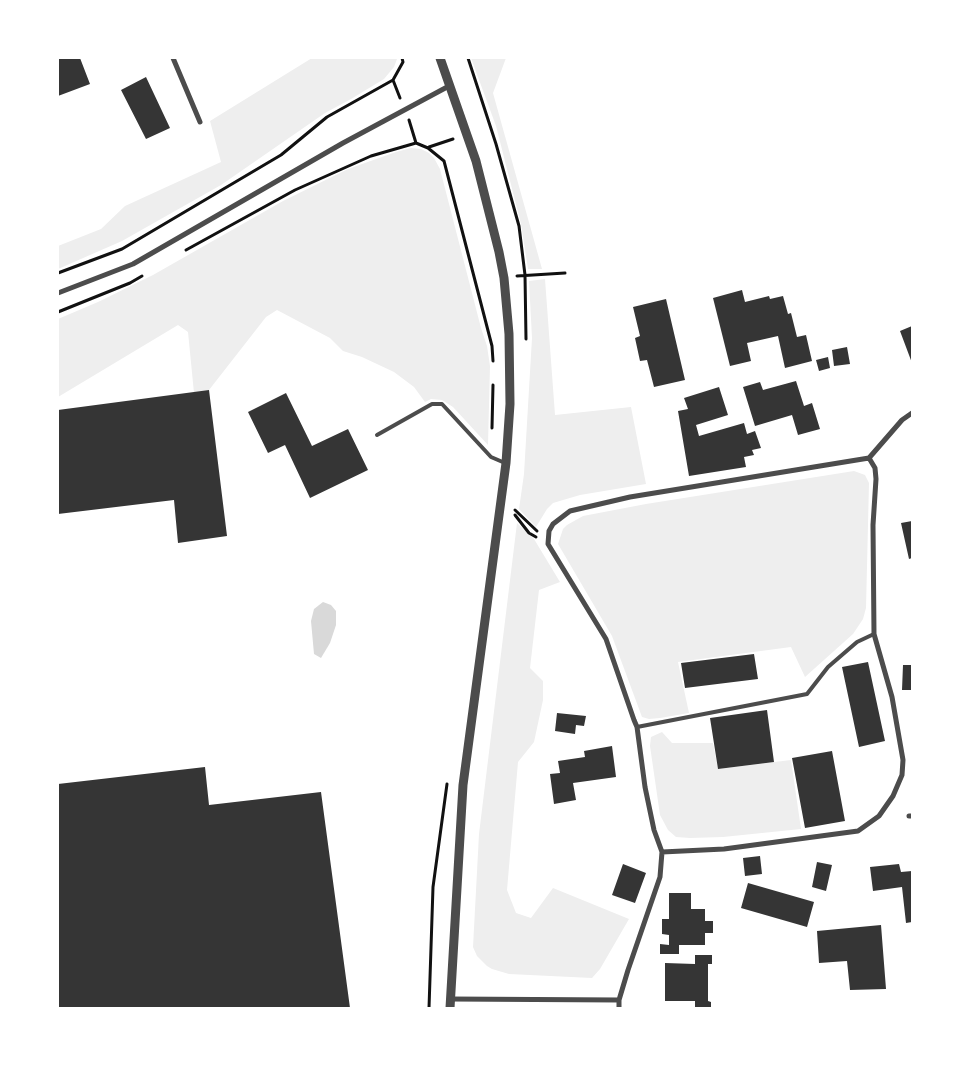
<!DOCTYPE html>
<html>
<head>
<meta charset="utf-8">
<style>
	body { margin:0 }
	#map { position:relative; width:970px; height:1066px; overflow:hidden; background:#fff; font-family:"Crimson Pro",serif }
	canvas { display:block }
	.frame { position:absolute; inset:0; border:59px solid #fff; pointer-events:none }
</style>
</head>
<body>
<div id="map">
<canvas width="970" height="1066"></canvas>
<div class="frame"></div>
</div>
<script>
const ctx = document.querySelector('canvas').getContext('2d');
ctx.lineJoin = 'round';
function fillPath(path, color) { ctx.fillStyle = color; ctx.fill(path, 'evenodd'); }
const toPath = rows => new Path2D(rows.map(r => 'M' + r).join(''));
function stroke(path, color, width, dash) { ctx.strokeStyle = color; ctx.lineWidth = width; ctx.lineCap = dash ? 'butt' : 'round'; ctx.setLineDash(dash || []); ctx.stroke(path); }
const green = toPath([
	[312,58,397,58,397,59,394,67,384,79,351,99,325,113,221,185,122,241,58,269,58,246,101,229,125,206,221,162,210,121],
	[471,58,506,58,493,93,542,269,528,269,521,224,496,126],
	[411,148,421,149,429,153,434,158,440,169,481,328,487,346,490,366,488,445,453,407,442,400,431,399,425,402,414,387,394,372,362,357,343,351,330,338,277,310,266,317,209,390,194,393,188,332,178,325,58,397,58,319,98,302,153,275,283,201,348,169,396,152],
	[545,279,555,415,631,407,646,484,580,495,553,503,547,509,536,527,519,509,524,474,532,338,529,281],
	[854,471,865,475,869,483,866,608,863,619,853,634,805,677,791,647,678,662,689,713,660,718,649,719,642,717,612,636,558,544,563,529,567,525,583,516,646,504],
	[517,523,534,539,560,582,539,590,530,668,543,681,543,700,534,742,518,762,507,890,516,913,531,918,553,888,629,919,600,969,592,978,509,974,492,969,487,966,477,956,473,947,479,834],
	[662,732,672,743,713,743,718,769,791,760,801,829,723,837,690,838,676,837,668,830,660,815,650,746,651,737]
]);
const water = toPath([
	[323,602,331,605,336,611,336,625,330,643,321,658,314,654,311,621,314,609]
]);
const building = toPath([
	[58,58,80,58,90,84,58,96],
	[146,77,170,128,146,139,121,90],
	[742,290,745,302,769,296,770,299,783,296,788,314,791,313,797,337,806,335,812,361,785,368,778,336,747,343,751,361,730,366,713,298],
	[666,299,685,380,654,387,647,360,640,361,635,338,640,336,633,307],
	[912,326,912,363,900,331],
	[847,347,850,364,834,366,832,350],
	[828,357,830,368,819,371,816,360],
	[796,381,804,406,812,403,820,429,798,435,792,415,755,426,743,387,760,382,763,390],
	[719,387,728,415,696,425,699,436,744,423,747,434,755,431,761,448,752,450,754,455,744,457,746,467,689,476,678,411,688,409,684,398],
	[209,390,227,536,178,543,174,500,58,514,58,410],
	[286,393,312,446,348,429,368,470,310,498,285,445,268,453,248,412],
	[912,521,912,558,909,559,901,523],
	[754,654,758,679,685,688,681,663],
	[868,662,885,741,859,747,842,667],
	[903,665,912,665,912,690,902,690],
	[767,710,774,762,718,769,710,718],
	[557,713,586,716,584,726,576,725,575,734,555,731],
	[612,746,616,777,573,783,576,800,554,804,550,774,560,773,558,761,585,757,584,751],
	[832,751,845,821,805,828,792,758],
	[205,767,209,805,321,792,350,1008,58,1008,58,784],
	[760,856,762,874,745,876,743,858],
	[817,862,832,865,826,891,812,887],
	[623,864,646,873,635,903,612,895],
	[899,864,901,872,912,871,912,922,906,923,902,887,873,891,870,867],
	[748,883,814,902,807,927,741,908],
	[669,893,691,893,691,909,705,909,705,921,713,921,713,933,705,933,705,945,679,945,679,954,660,954,660,944,669,945,669,935,662,934,662,919,669,919],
	[881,925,886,989,850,990,847,961,819,963,817,931],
	[695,955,712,955,712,964,708,964,708,1001,711,1002,711,1008,695,1008,695,1001,665,1001,665,963,695,964]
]);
const path = toPath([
	[468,58,496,144,519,226,525,275,526,339],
	[400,98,393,80,403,62,402,58],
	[409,120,416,143,428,148,444,161,492,346,493,361],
	[429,147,453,139],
	[186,250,295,190,371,156,416,143],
	[58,273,122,249,281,155,327,117,393,80],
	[517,276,565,273],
	[58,312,130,283,142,276],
	[492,428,493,385],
	[515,510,537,531],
	[515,515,529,533,536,537],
	[429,1008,433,887,447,784]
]);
const service = toPath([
	[377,435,432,404,442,404,491,457,505,463],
	[637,727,807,694,828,667,857,642,874,634]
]);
const minor = toPath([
	[173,58,200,122],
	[58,293,133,264,343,143,449,86],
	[909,816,912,816],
	[662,852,724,849,858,831,879,816,893,796,902,775,903,760,892,697,874,634,873,525,876,479,875,468,869,458],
	[450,999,619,1000],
	[619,1008,619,1000,628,970,660,877,662,852,654,830,645,787,637,727,634,720,606,639,548,544,549,531,553,524,570,511,630,497,869,458,902,420,912,413]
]);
const tertiary = toPath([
	[440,58,476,161,499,252,504,278,509,334,510,404,506,463,463,785,450,1008]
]);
fillPath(green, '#eee');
fillPath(water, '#d9d9d9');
fillPath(building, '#353535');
stroke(path, '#111', 3);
stroke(service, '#4c4c4c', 4);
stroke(minor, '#4c4c4c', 5);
stroke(tertiary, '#4c4c4c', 9);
</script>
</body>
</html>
